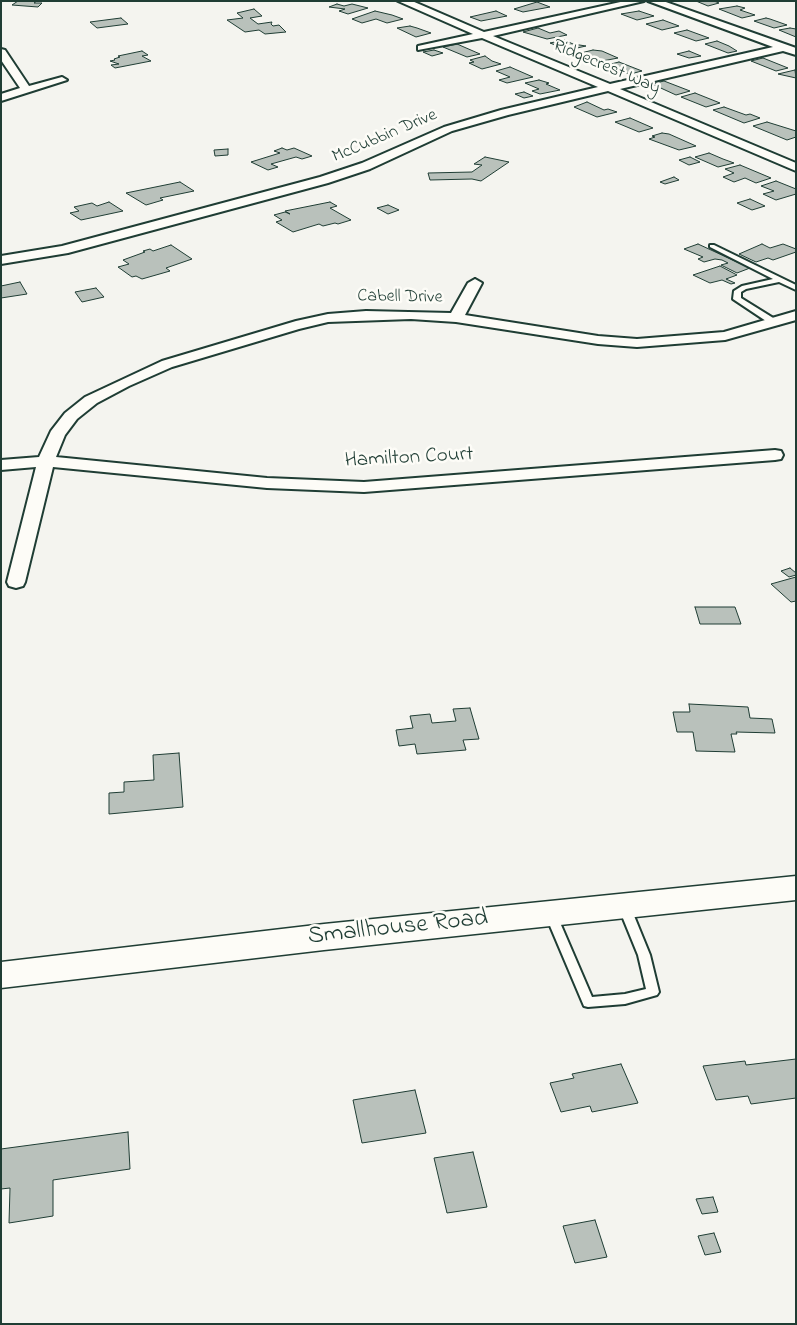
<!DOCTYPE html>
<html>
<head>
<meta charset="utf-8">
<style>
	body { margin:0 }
	#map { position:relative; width:797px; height:1325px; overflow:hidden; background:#f4f4ef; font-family:"Indie Flower",sans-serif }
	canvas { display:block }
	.frame { position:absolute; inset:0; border:2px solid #1f3d34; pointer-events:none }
</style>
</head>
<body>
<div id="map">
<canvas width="797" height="1325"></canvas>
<div class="frame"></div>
</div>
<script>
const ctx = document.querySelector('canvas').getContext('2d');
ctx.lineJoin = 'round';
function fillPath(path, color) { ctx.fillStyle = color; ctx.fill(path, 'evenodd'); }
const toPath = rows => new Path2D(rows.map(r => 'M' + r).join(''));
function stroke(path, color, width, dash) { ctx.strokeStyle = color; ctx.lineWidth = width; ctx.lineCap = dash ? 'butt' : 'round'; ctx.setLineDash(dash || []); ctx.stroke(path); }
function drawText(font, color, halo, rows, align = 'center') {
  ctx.font = font + ' "Indie Flower",sans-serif'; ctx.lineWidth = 5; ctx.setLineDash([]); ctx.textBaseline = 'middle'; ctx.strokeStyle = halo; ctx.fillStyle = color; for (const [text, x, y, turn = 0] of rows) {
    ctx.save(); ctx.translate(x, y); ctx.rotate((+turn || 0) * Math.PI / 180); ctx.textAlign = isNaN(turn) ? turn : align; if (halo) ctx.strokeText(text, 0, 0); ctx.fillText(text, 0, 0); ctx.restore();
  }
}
const building = toPath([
	[18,1,37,1,34,3,42,3,38,7,12,5,18,1],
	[696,1,714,1,719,3,708,6,696,1],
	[537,2,550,7,523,12,514,9,537,2],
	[337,4,344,6,352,4,368,8,348,14,339,11,345,9,329,7,337,4],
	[737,6,745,8,740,10,755,15,742,18,719,9,737,6],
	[254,9,262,16,250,18,258,24,272,22,271,24,273,26,279,25,286,32,265,34,259,30,245,32,227,20,243,18,237,13,254,9],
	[375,11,392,15,403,19,387,23,376,19,362,23,352,19,375,11],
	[496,11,507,16,481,21,470,17,496,11],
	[639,11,654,16,637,20,621,14,639,11],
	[121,18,128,24,97,28,90,22,121,18],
	[766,18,770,19,787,25,774,28,754,21,766,18],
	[663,20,679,26,662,30,646,24,663,20],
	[410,26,417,28,431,33,416,37,397,28,410,26],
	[538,28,550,33,559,31,567,35,547,39,523,32,538,28],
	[790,28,796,29,796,37,779,30,790,28],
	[687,30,709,38,696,41,674,33,687,30],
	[564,40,573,44,586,46,568,50,550,43,564,40],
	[717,41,729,46,737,51,728,53,705,44,717,41],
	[457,44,480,54,467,57,443,47,457,44],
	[434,50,443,53,432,56,423,52,434,50],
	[593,50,602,51,618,58,597,62,577,54,593,50],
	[142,51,148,55,142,56,151,61,115,68,111,65,119,64,110,61,115,60,114,59,120,57,118,56,142,51],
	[689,51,701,56,689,58,677,54,689,51],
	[485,56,492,61,501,64,482,69,469,63,474,62,470,60,485,56],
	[763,58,788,68,776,71,751,61,763,58],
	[619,62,642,71,630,74,618,71,607,65,619,62],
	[510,67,533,77,507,83,499,80,510,77,496,71,510,67],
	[795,70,796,78,778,74,795,70],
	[539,80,549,83,546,84,560,90,540,94,532,91,539,89,525,83,539,80],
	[664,81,690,91,676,95,652,84,664,81],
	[524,92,533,96,524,98,515,94,524,92],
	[695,93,720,103,706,107,681,97,695,93],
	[587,102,604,110,608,109,617,112,597,117,574,107,587,102],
	[724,107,746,115,750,114,760,118,744,123,713,110,724,107],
	[630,118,653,128,639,132,615,122,630,118],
	[767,122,796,131,796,137,787,140,753,126,767,122],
	[662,133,669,134,696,146,679,150,649,139,655,137,652,136,662,133],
	[282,148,287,150,294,148,312,156,302,159,296,157,271,164,278,167,268,170,251,162,280,153,274,151,282,148],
	[228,149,228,155,215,156,214,150,228,149],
	[709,153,723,159,734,163,718,167,695,157,709,153],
	[485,157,509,162,481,181,472,179,430,180,428,173,472,172,482,165,474,164,485,157],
	[690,157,700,162,689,165,679,160,690,157],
	[740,165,771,178,756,183,745,178,734,182,723,177,734,173,725,169,740,165],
	[674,177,679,180,665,184,660,182,674,177],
	[776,181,796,189,796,194,776,200,763,194,774,191,761,186,776,181],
	[180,182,194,191,160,198,163,200,146,205,126,193,180,182],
	[750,199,765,206,752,210,737,203,750,199],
	[109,202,123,211,81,220,70,213,79,211,74,207,92,203,97,206,109,202],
	[330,202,337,206,330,208,351,220,338,224,335,223,323,226,319,224,293,232,276,222,282,220,274,215,285,212,290,214,285,211,330,202],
	[388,205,399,210,388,214,377,208,388,205],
	[698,244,750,268,737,273,721,265,728,263,722,260,715,259,704,262,698,259,703,257,684,249,698,244],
	[762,244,770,248,783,244,796,249,796,252,773,260,768,258,756,262,739,254,762,244],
	[171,245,192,259,166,268,170,271,142,279,136,276,132,277,118,267,129,264,123,260,145,252,143,251,150,249,153,251,171,245],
	[720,266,737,275,726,279,735,283,731,284,722,280,710,283,693,275,720,266],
	[20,282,27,294,1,298,1,286,20,282],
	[96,288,104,297,82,302,75,292,96,288],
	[790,568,796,573,796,575,789,577,781,571,790,568],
	[796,577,796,601,791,602,771,584,796,577],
	[695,607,735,607,741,624,700,624,695,607],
	[689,704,748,707,750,718,772,719,775,733,736,732,737,734,731,734,735,752,696,751,693,732,677,732,673,712,690,712,689,704],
	[470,708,479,739,463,740,466,750,417,754,415,744,399,746,396,730,413,728,410,716,430,714,432,723,456,721,453,709,470,708],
	[179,753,183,807,109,814,109,793,124,792,124,782,154,780,153,755,179,753],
	[796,1059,796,1098,751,1104,748,1096,716,1100,703,1066,745,1061,746,1065,796,1059],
	[621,1064,638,1103,592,1112,590,1106,561,1112,550,1083,574,1078,572,1074,621,1064],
	[415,1090,426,1133,362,1143,353,1100,415,1090],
	[128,1132,130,1169,53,1180,53,1216,9,1223,10,1188,1,1189,1,1149,128,1132],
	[473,1152,487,1207,447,1213,434,1158,473,1152],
	[713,1197,718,1212,702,1214,696,1199,713,1197],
	[595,1220,607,1257,575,1263,563,1226,595,1220],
	[714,1233,721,1252,705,1255,698,1236,714,1233]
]);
const lane = toPath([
	[710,245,714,245,796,285,796,290,779,282,746,289,741,292,741,298,778,321,778,325,772,325,733,299,734,291,742,286,773,279,710,247,710,245],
	[624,902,628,903,630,906,650,955,659,992,657,995,625,1004,588,1007,584,1006,545,914,547,911,551,910,555,911,592,997,625,994,646,989,638,955,618,906,620,903,624,902]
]);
const street = toPath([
	[398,1,412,1,484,32,625,1,644,1,493,36,610,84,773,47,648,1,663,1,796,48,796,55,783,51,620,89,796,163,796,171,608,91,508,115,452,131,370,169,328,183,68,253,1,264,1,256,62,246,320,177,362,163,444,127,501,110,598,87,482,38,418,50,418,46,473,34,398,1],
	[1,49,5,50,29,86,62,77,67,80,1,101,1,94,20,88,1,60,1,49],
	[475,279,482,283,465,315,598,336,637,339,724,332,796,311,796,320,725,340,637,347,598,344,456,322,411,319,328,322,299,329,172,367,129,386,97,403,77,419,65,435,56,457,267,478,364,482,775,450,781,451,783,455,781,459,775,460,364,492,267,488,53,467,25,582,23,586,16,588,9,586,7,582,36,467,1,470,1,460,39,457,51,431,65,413,85,397,162,361,296,321,328,314,366,311,451,313,468,283,475,279]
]);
const secondary = toPath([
	[796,876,796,900,324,950,1,988,1,962,324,924,796,876]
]);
const farStreetnames = [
	["Ridgecrest Way",606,68,23],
	["McCubbin Drive",385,137,-23],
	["Cabell Drive",400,298,1]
];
const streetNames = [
	["Hamilton Court",409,459,-3]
];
const nearStreetnames = [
	["Smallhouse Road",398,929,-6]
];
fillPath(building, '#b9c1bb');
stroke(building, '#1f3d34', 1);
stroke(lane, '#1f3d34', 4);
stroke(street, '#1f3d34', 4);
stroke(secondary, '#1f3d34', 3);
fillPath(lane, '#fdfcf7');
fillPath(street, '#fdfcf7');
fillPath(secondary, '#fdfcf7');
drawText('18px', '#1f3d34', '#fdfcf7', farStreetnames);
drawText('21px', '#1f3d34', '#fdfcf7', streetNames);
drawText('25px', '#1f3d34', '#fdfcf7', nearStreetnames);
</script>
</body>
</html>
